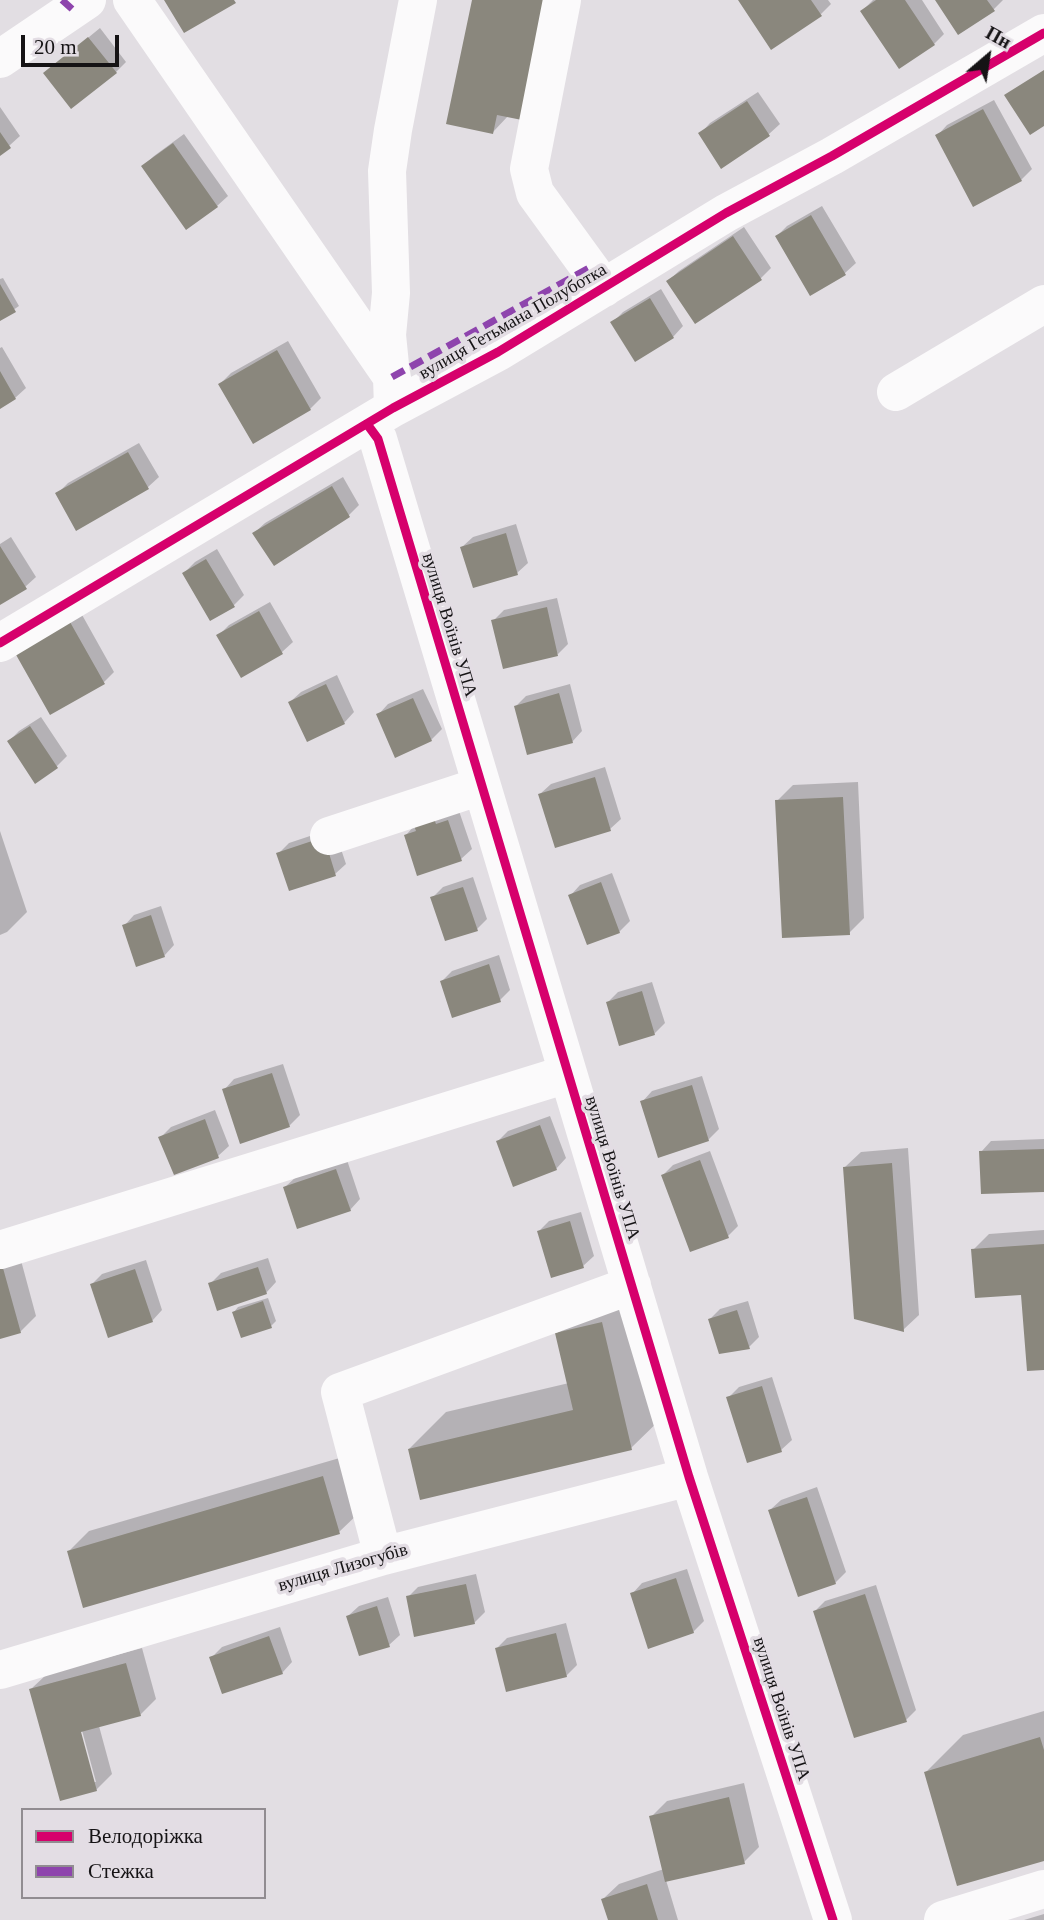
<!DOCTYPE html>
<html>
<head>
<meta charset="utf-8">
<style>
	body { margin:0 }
	#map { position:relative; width:1044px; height:1920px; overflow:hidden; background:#e2dee3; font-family:"Times New Roman",serif }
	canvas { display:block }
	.legend { position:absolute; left:21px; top:1808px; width:245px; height:91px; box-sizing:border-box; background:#e3dde4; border:2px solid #918c91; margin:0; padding:9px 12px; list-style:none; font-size:21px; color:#151315 }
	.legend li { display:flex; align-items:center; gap:14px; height:35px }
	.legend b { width:35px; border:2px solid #918c91 }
	.north { position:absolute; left:953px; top:21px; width:70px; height:70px; -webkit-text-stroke:5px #e3dde4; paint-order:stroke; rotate:29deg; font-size:19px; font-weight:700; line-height:28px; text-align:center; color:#151315 }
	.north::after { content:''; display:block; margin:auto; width:24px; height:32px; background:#151315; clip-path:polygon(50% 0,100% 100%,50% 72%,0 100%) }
	.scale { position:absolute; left:21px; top:35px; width:98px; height:32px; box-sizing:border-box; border:4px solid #151315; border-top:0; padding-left:9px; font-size:21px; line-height:24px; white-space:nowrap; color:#151315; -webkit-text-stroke:5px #e3dde4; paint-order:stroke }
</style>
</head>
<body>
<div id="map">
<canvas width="1044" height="1920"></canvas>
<ul class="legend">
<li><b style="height:9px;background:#d6006c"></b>Велодоріжка</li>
<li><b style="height:9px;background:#8e44ad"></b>Стежка</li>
</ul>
<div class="north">Пн</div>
<div class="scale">20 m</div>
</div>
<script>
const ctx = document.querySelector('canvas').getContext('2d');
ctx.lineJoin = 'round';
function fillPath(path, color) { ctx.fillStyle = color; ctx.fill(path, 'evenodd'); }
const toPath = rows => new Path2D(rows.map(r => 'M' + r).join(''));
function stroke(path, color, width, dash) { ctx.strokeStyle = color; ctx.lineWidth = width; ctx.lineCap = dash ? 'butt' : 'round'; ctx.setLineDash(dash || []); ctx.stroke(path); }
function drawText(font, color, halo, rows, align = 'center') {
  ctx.font = font + ' "Times New Roman",serif'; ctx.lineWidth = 7; ctx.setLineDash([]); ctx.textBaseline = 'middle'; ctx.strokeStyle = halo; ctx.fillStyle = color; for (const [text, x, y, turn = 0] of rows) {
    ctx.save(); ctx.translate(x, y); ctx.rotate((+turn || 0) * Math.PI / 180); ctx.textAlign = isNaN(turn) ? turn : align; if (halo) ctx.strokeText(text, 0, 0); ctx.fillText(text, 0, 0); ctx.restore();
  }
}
const shadow = toPath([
	[474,0,509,115,493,132],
	[741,0,828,0,831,4,821,14],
	[873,0,922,0,944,34,934,44,862,11],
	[937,0,1003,0,993,10],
	[100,28,126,62,116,72,45,73],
	[758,92,780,124,769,134,721,166,700,134,710,123],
	[994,100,1032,169,1021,180,937,136,947,125],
	[0,107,20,136,0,154],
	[184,134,228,196,217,206,143,166,154,156],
	[822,206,856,263,845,273,810,294,777,236,787,226],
	[744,227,771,268,761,278,668,281,679,271],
	[3,278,19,306,0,319,0,279],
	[661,289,683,326,673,337,613,322,623,312],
	[288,341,321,398,310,409,220,384,231,373],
	[2,347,26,388,15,398,0,407,0,348],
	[139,443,159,477,148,487,77,528,57,494,68,483],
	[343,477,359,505,349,515,254,533,265,523],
	[516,524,528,563,517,573,462,547,473,537],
	[11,537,36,577,25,587,0,603,0,544],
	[217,549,244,595,233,606,184,573,195,562],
	[557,598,568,644,558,654,493,621,504,610],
	[270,602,293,642,282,652,242,675,218,636,229,625],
	[81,613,114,672,104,682,17,653],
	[337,675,354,712,344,723,290,702,301,692],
	[570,684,582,731,572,742,516,706,526,696],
	[423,689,442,729,431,740,378,715,388,704],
	[41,717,67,756,57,766,35,781,9,741,19,731],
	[605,767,621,819,610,829,540,794,551,784],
	[858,782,864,918,849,933,777,801,793,785],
	[459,811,472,849,461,859,406,835,415,825],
	[334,828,346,864,335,874,278,854,289,843],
	[0,831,27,912,7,932,0,935],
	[612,873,630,921,619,932,570,896,580,885],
	[473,877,487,919,477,929,432,898,443,887],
	[161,906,174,945,164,956,124,926,134,915],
	[499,955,510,990,500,1000,442,981,452,971],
	[652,982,665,1023,654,1034,608,1002,618,992],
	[283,1064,300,1115,289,1126,224,1090,234,1079],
	[702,1076,719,1129,708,1140,642,1102,652,1091],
	[215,1110,229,1146,218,1156,161,1137,171,1127],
	[550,1116,566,1158,556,1169,498,1141,508,1131],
	[1044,1139,1044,1190,981,1152,991,1141],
	[908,1148,919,1315,903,1330,845,1167,861,1152],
	[710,1151,738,1226,728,1236,663,1175,673,1165],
	[347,1160,360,1199,350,1210,285,1187,296,1177],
	[581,1212,594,1256,583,1266,539,1231,549,1221],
	[1044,1230,1044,1368,1023,1293,973,1250,989,1234],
	[19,1253,36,1316,20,1332,0,1337,0,1258],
	[268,1258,276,1282,266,1293,210,1284,221,1273],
	[146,1260,162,1310,152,1321,92,1284,102,1274],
	[639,1286,668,1412,631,1448,409,1449,446,1412,569,1383,557,1333],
	[268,1298,276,1321,271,1326,234,1312,238,1307],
	[748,1301,759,1337,749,1347,710,1319,720,1309],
	[772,1377,792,1440,781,1450,728,1398,739,1387],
	[343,1457,360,1512,339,1532,69,1551,89,1531],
	[817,1487,846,1572,835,1583,770,1510,781,1500],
	[687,1569,704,1621,693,1632,632,1594,642,1583],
	[476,1574,485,1612,474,1623,408,1597,418,1587],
	[876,1585,916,1710,906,1720,815,1611,825,1601],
	[388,1597,400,1635,389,1645,348,1616,359,1606],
	[566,1623,577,1665,566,1676,497,1648,507,1638],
	[280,1627,292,1662,282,1673,212,1657,222,1647],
	[142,1648,156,1699,140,1715,99,1726,112,1774,96,1790,31,1689,47,1674],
	[80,1723,96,1782,93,1782,77,1724],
	[1044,1711,1044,1859,926,1772,963,1735],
	[744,1783,759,1847,744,1862,666,1880,678,1920,610,1920,603,1899,619,1884,664,1869,651,1817,667,1801],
	[1044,1914,1044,1920,1024,1920]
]);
const building = toPath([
	[164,0,234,0,236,3,184,33],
	[472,0,547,0,522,120,497,115,493,134,446,124],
	[738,0,811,0,822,16,771,50],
	[876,0,905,0,935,45,899,69,860,11],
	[935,0,987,0,995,11,958,35],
	[88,37,117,73,71,109,43,73],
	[1044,70,1044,126,1030,135,1004,95],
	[747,101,770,136,721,169,698,133],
	[983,109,1022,181,973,207,935,135],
	[0,132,11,148,0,156],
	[173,143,218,207,186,230,141,166],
	[811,215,846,275,810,296,775,236],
	[733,236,762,280,695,324,666,281],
	[0,284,16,312,0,321],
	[650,298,674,338,635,362,610,322],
	[277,350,311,410,253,444,218,384],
	[0,371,16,399,0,409],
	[128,452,149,489,76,531,55,493],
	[332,486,350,517,274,566,252,533],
	[506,533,518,575,473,588,460,547],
	[0,546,27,589,0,605],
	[206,559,235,607,210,621,182,573],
	[547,607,558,656,503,669,491,620],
	[259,611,283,654,241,678,216,635],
	[70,622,105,684,50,715,15,653],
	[326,684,345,724,307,742,288,702],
	[559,693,573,743,527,755,514,706],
	[413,698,432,741,395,758,376,714],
	[30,726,58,768,35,784,7,741],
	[595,777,611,831,555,848,538,794],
	[843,797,850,935,782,938,775,800],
	[433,816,436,824,448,820,462,861,417,876,404,835,416,831,413,823],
	[324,837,336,876,289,891,276,853],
	[601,882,620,933,587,945,568,895],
	[463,887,478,931,445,941,430,897],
	[151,915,165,957,136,967,122,925],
	[489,964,501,1002,452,1018,440,981],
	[642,991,655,1035,619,1046,606,1002],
	[272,1073,290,1127,240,1144,222,1089],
	[692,1085,709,1141,658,1158,640,1101],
	[205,1119,219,1158,174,1175,158,1137],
	[540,1125,557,1170,513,1187,496,1141],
	[1044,1149,1044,1192,981,1194,979,1151],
	[700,1160,729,1238,690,1252,661,1175],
	[892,1163,904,1332,854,1319,843,1167],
	[336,1169,351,1211,297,1229,283,1187],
	[570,1221,584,1268,551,1278,537,1231],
	[1044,1244,1044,1370,1027,1371,1021,1295,975,1298,971,1249],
	[258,1267,267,1294,217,1311,208,1283],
	[3,1268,21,1333,0,1339,0,1269],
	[135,1269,153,1322,108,1338,90,1284],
	[263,1301,272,1328,241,1338,232,1312],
	[737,1310,750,1349,719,1354,708,1319],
	[602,1322,632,1450,420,1500,408,1449,573,1410,555,1333],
	[762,1386,782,1452,747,1463,726,1397],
	[323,1476,340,1534,83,1608,67,1551],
	[807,1497,836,1584,798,1597,768,1510],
	[676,1578,694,1633,648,1649,630,1593],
	[466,1584,475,1624,414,1637,406,1596],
	[865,1594,907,1722,854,1738,813,1611],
	[377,1606,390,1647,359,1656,346,1616],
	[556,1633,567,1677,506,1692,495,1648],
	[269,1636,283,1674,222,1694,209,1657],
	[126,1663,141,1716,81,1732,97,1791,60,1801,29,1689],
	[1040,1737,1044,1750,1044,1861,957,1886,924,1772],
	[729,1797,745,1864,665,1882,649,1816],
	[647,1884,658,1920,608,1920,601,1899]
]);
const minor = toPath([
	[132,0,392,377,393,408],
	[562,0,529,169,535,193,604,288],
	[0,59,87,0],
	[391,375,387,335,391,293,387,171,393,130,418,0],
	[896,392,1044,304],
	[367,424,378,439,689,1477,833,1920],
	[0,643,393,408,498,352,726,213,832,156,1044,33],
	[329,836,481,786],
	[0,1250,567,1074],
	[383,1556,340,1392,632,1285],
	[0,1670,383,1556,689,1477],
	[943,1920,1044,1889]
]);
const quiet = toPath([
	[62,0,72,9],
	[392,377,591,267]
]);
const cycleway = toPath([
	[367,424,378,439,689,1477,833,1920],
	[0,643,393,408,498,352,726,213,832,156,1044,33]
]);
const streetNames = [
	["вулиця Гетьмана Полуботка",513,322,-30],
	["вулиця Воїнів УПА",449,625,73],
	["вулиця Воїнів УПА",612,1168,73],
	["вулиця Лизогубів",343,1568,-16],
	["вулиця Воїнів УПА",781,1709,72]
];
fillPath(shadow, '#0003');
fillPath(building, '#8a877d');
stroke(minor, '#fbfafb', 38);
stroke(quiet, '#8e44ad', 7, [14, 7]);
stroke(cycleway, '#d6006c', 9);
drawText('18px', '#151315', '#e3dde4', streetNames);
</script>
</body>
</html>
